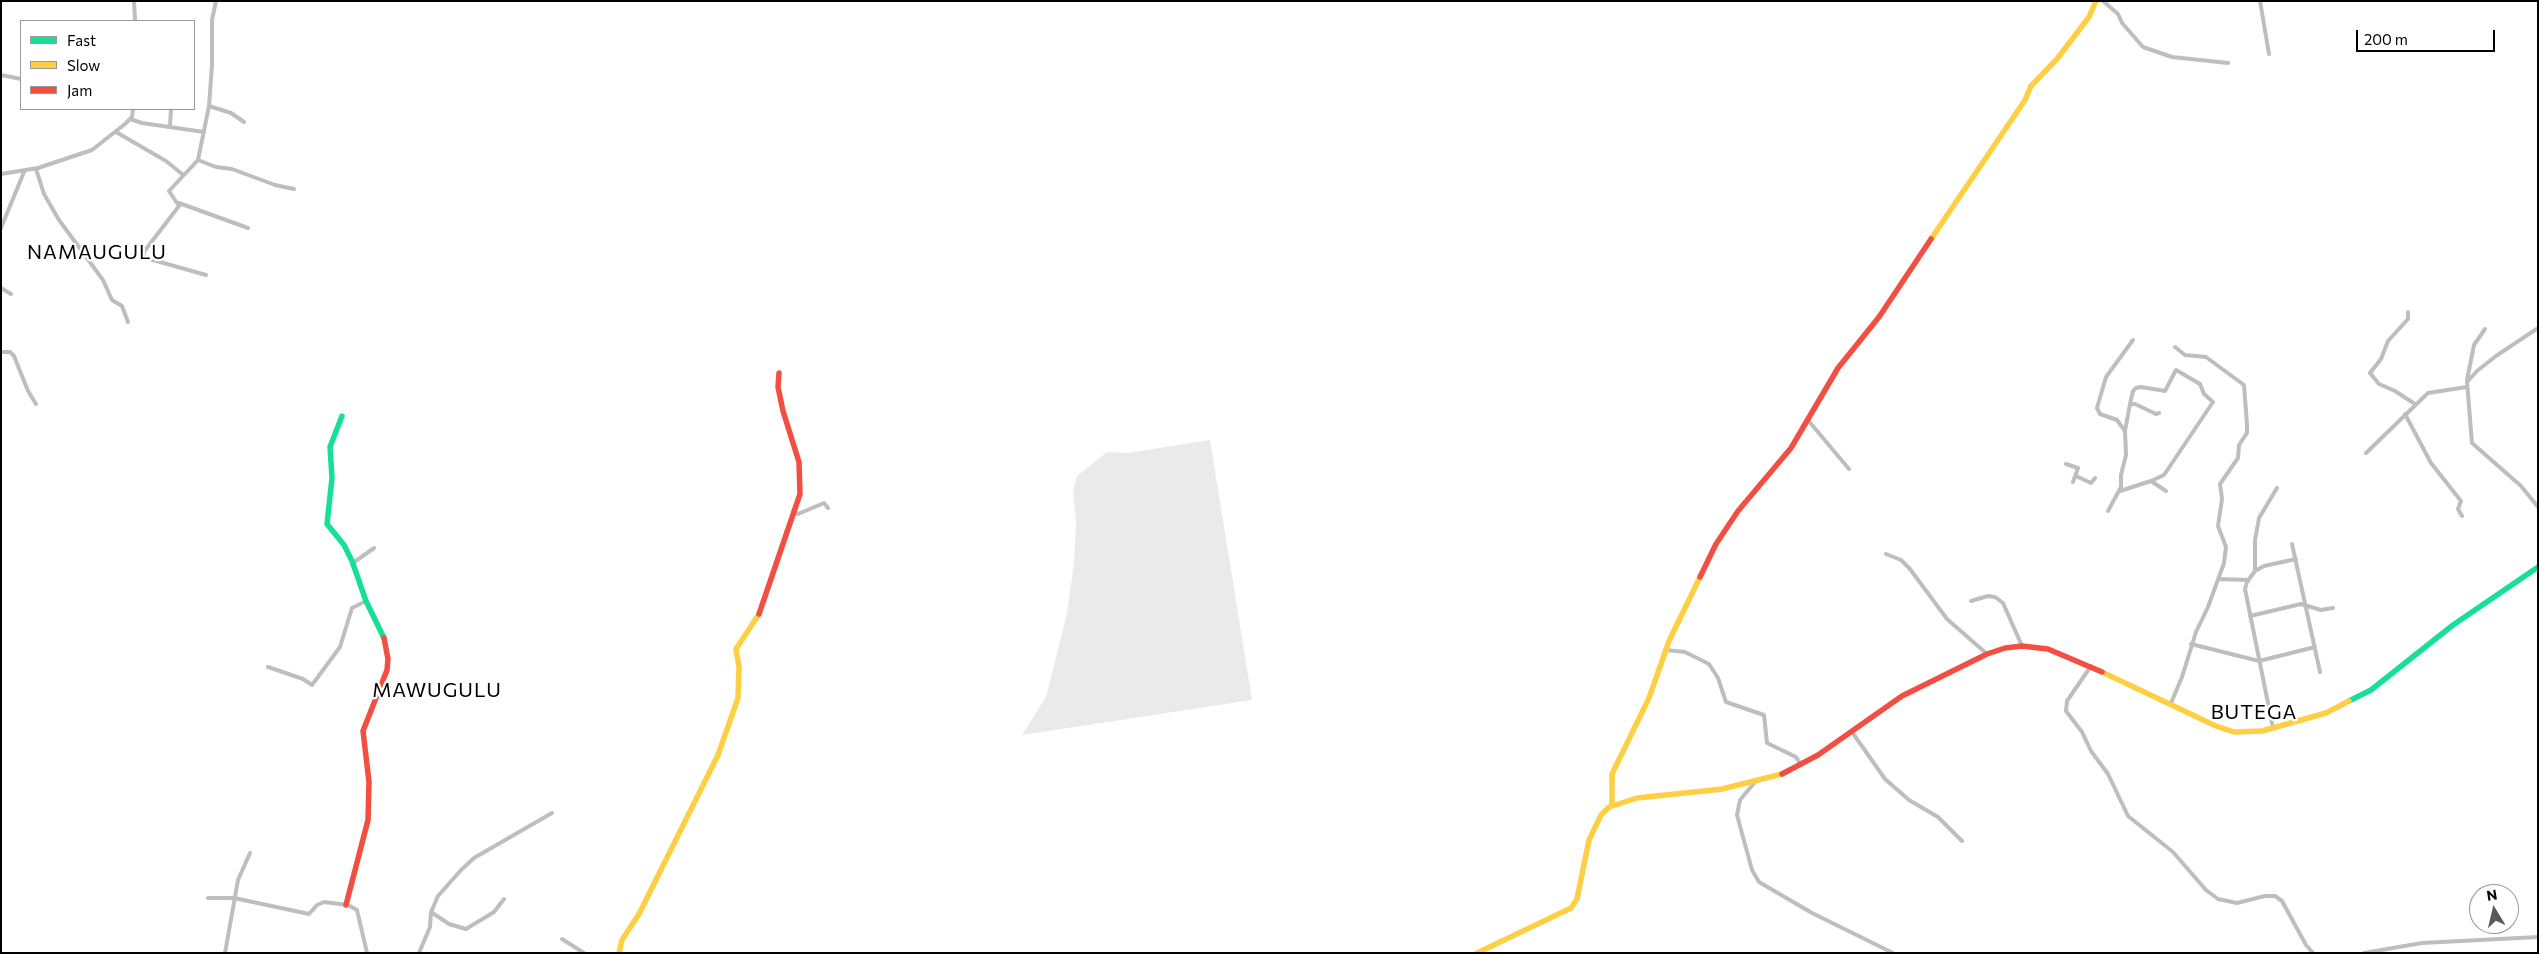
<!DOCTYPE html>
<html>
<head>
<meta charset="utf-8">
<style>
	body { margin:0 }
	#map { position:relative; width:2539px; height:954px; overflow:hidden; background:#fff; font-family:Commissioner,sans-serif }
	canvas { display:block }
	.frame { position:absolute; inset:0; border:2px solid #000; pointer-events:none }
	.legend { position:absolute; left:20px; top:20px; width:175px; height:90px; box-sizing:border-box; background:#fff; border:1px solid #999; margin:0; padding:6px 9px; list-style:none; font-size:15px; color:#000 }
	.legend li { display:flex; align-items:center; gap:10px; height:25px }
	.legend b { width:25px; border:1px solid #999 }
	.north { position:absolute; left:2469px; top:884px; width:50px; height:50px; box-sizing:border-box; background:#fff; border:1px solid #999; border-radius:50%; rotate:351deg; font-size:14px; font-weight:700; line-height:20px; text-align:center; color:#000 }
	.north::after { content:''; display:block; margin:auto; width:18px; height:22px; background:#595959; clip-path:polygon(50% 0,100% 100%,50% 72%,0 100%) }
	.scale { position:absolute; left:2356px; top:30px; width:139px; height:22px; box-sizing:border-box; border:2px solid #000; border-top:0; padding-left:6px; font-size:15px; line-height:18px; white-space:nowrap; color:#000; -webkit-text-stroke:4px #fff; paint-order:stroke }
</style>
</head>
<body>
<div id="map">
<canvas width="2539" height="954"></canvas>
<div class="frame"></div>
<ul class="legend">
<li><b style="height:6px;background:#16e098"></b>Fast</li>
<li><b style="height:6px;background:#ffcf43"></b>Slow</li>
<li><b style="height:6px;background:#f24e42"></b>Jam</li>
</ul>
<div class="north">N</div>
<div class="scale">200 m</div>
</div>
<script>
const ctx = document.querySelector('canvas').getContext('2d');
ctx.lineJoin = 'round';
function fillPath(path, color) { ctx.fillStyle = color; ctx.fill(path, 'evenodd'); }
const toPath = rows => new Path2D(rows.map(r => 'M' + r).join(''));
function stroke(path, color, width, dash) { ctx.strokeStyle = color; ctx.lineWidth = width; ctx.lineCap = dash ? 'butt' : 'round'; ctx.setLineDash(dash || []); ctx.stroke(path); }
function drawText(font, color, halo, rows, align = 'center') {
  ctx.font = font + ' Commissioner,sans-serif'; ctx.lineWidth = 4.5; ctx.setLineDash([]); ctx.textBaseline = 'middle'; ctx.strokeStyle = halo; ctx.fillStyle = color; for (const [text, x, y, turn = 0] of rows) {
    ctx.save(); ctx.translate(x, y); ctx.rotate((+turn || 0) * Math.PI / 180); ctx.textAlign = isNaN(turn) ? turn : align; if (halo) ctx.strokeText(text, 0, 0); ctx.fillText(text, 0, 0); ctx.restore();
  }
}
const green = toPath([
	[1210,440,1252,700,1022,735,1046,697,1067,613,1074,563,1076,522,1073,492,1077,476,1107,452,1128,453]
]);
const street = toPath([
	[134,1,135,21],
	[2103,1,2118,14,2122,23,2143,47,2172,57,2228,63],
	[2260,1,2269,54],
	[1,75,21,79],
	[209,106,231,113,244,122],
	[130,119,142,123,204,132],
	[170,127,171,109],
	[116,132,166,161,182,174],
	[198,160,216,167,232,169,275,185,294,189],
	[36,169,44,194,59,220,103,280,112,300,122,306,128,322],
	[1,174,38,168,92,150,125,124,132,117,133,109],
	[179,203,248,228],
	[1,228,24,172],
	[206,275,146,258,143,253,179,206,169,191,198,160,209,106,212,65,212,20,216,1],
	[1,288,11,294],
	[2408,312,2408,319,2388,341,2381,359,2370,373,2379,384,2395,391,2415,404],
	[2538,328,2496,356,2477,371,2467,382,2472,443,2521,486,2538,507],
	[1,352,10,352,14,356,28,391,36,404],
	[2467,380,2474,345,2485,329],
	[2130,404,2133,391,2136,388,2141,387,2165,391,2176,370,2200,384,2204,394,2213,402,2164,475,2151,481],
	[2405,414,2431,463,2461,501,2458,509,2462,516],
	[1807,419,1849,469],
	[2125,431,2130,404,2135,404,2156,414,2159,413],
	[2366,453,2428,393,2467,387],
	[2066,464,2078,468,2073,482],
	[2076,476,2091,483,2095,478],
	[2120,491,2151,481,2166,491],
	[2108,511,2121,487,2121,475,2126,455,2125,431,2117,420,2100,414,2097,408,2106,377,2133,340],
	[794,512,798,514,824,503,828,508],
	[2292,544,2320,672],
	[1886,554,1901,560,1910,569,1947,619,1987,654],
	[353,563,374,548],
	[2255,571,2255,540,2259,518,2277,488],
	[2219,579,2248,580],
	[1971,601,1988,596,1995,597,2003,603,2022,646],
	[2250,616,2301,604,2321,610,2333,608],
	[2191,644,2259,661,2315,647],
	[1666,650,1685,652,1709,664,1718,678,1726,702,1764,715,1767,743,1796,757,1801,765],
	[2091,666,2067,701,2066,711,2082,732,2091,751,2108,774,2128,816,2173,852,2206,890,2218,899,2237,903,2265,896,2275,896,2282,901,2306,945,2313,953],
	[268,667,303,679,312,685,340,647,352,608,366,601],
	[2171,703,2182,677,2196,632,2208,607,2224,563,2226,547,2218,526,2222,499,2220,484,2238,458,2239,445,2247,433,2247,425,2244,385,2206,357,2185,355,2175,347],
	[2273,728,2245,589,2247,582,2255,571,2264,566,2296,559],
	[1852,732,1885,779,1909,800,1938,817,1962,841],
	[1755,782,1740,800,1737,815,1752,870,1759,882,1812,913,1893,953],
	[208,898,234,898,309,914,317,905,324,902,348,905,357,910,367,953],
	[431,912,449,924,466,929,494,912,504,899],
	[562,939,584,953],
	[225,953,238,880,250,853],
	[419,953,430,927,431,912,438,896,461,870,474,858,552,813],
	[2364,953,2422,943,2538,937]
]);
const fast = toPath([
	[342,416,330,447,332,478,327,524,344,545,352,561,366,601,384,638],
	[2349,701,2371,690,2453,625,2538,567]
]);
const slow = toPath([
	[1931,239,2025,100,2031,86,2057,59,2089,17,2096,1],
	[2102,672,2216,726,2234,732,2262,731,2326,713,2349,701],
	[1612,806,1612,774,1649,698,1669,641,1700,577],
	[619,953,622,940,639,914,718,755,738,698,739,667,736,649,759,614],
	[1477,953,1571,908,1577,899,1589,840,1601,815,1609,807,1637,798,1722,789,1782,774]
]);
const jam = toPath([
	[1700,577,1716,544,1738,511,1791,448,1838,368,1879,317,1931,239],
	[759,614,800,494,799,462,783,411,778,387,779,373],
	[1782,774,1818,755,1902,696,1987,654,2005,648,2022,646,2048,649,2102,672],
	[346,905,368,820,369,782,363,731,387,670,388,659,384,638]
]);
const quarterNames = [
	["NAMAUGULU",97,252],
	["MAWUGULU",437,690],
	["BUTEGA",2254,712]
];
fillPath(green, '#eaeaea');
stroke(street, '#bebebe', 4);
stroke(fast, '#16e098', 5.5);
stroke(slow, '#ffcf43', 5.5);
stroke(jam, '#f24e42', 5.5);
ctx.letterSpacing = '1px';
drawText('20px', '#000', '#fff', quarterNames);
ctx.letterSpacing = '0px';
</script>
</body>
</html>
